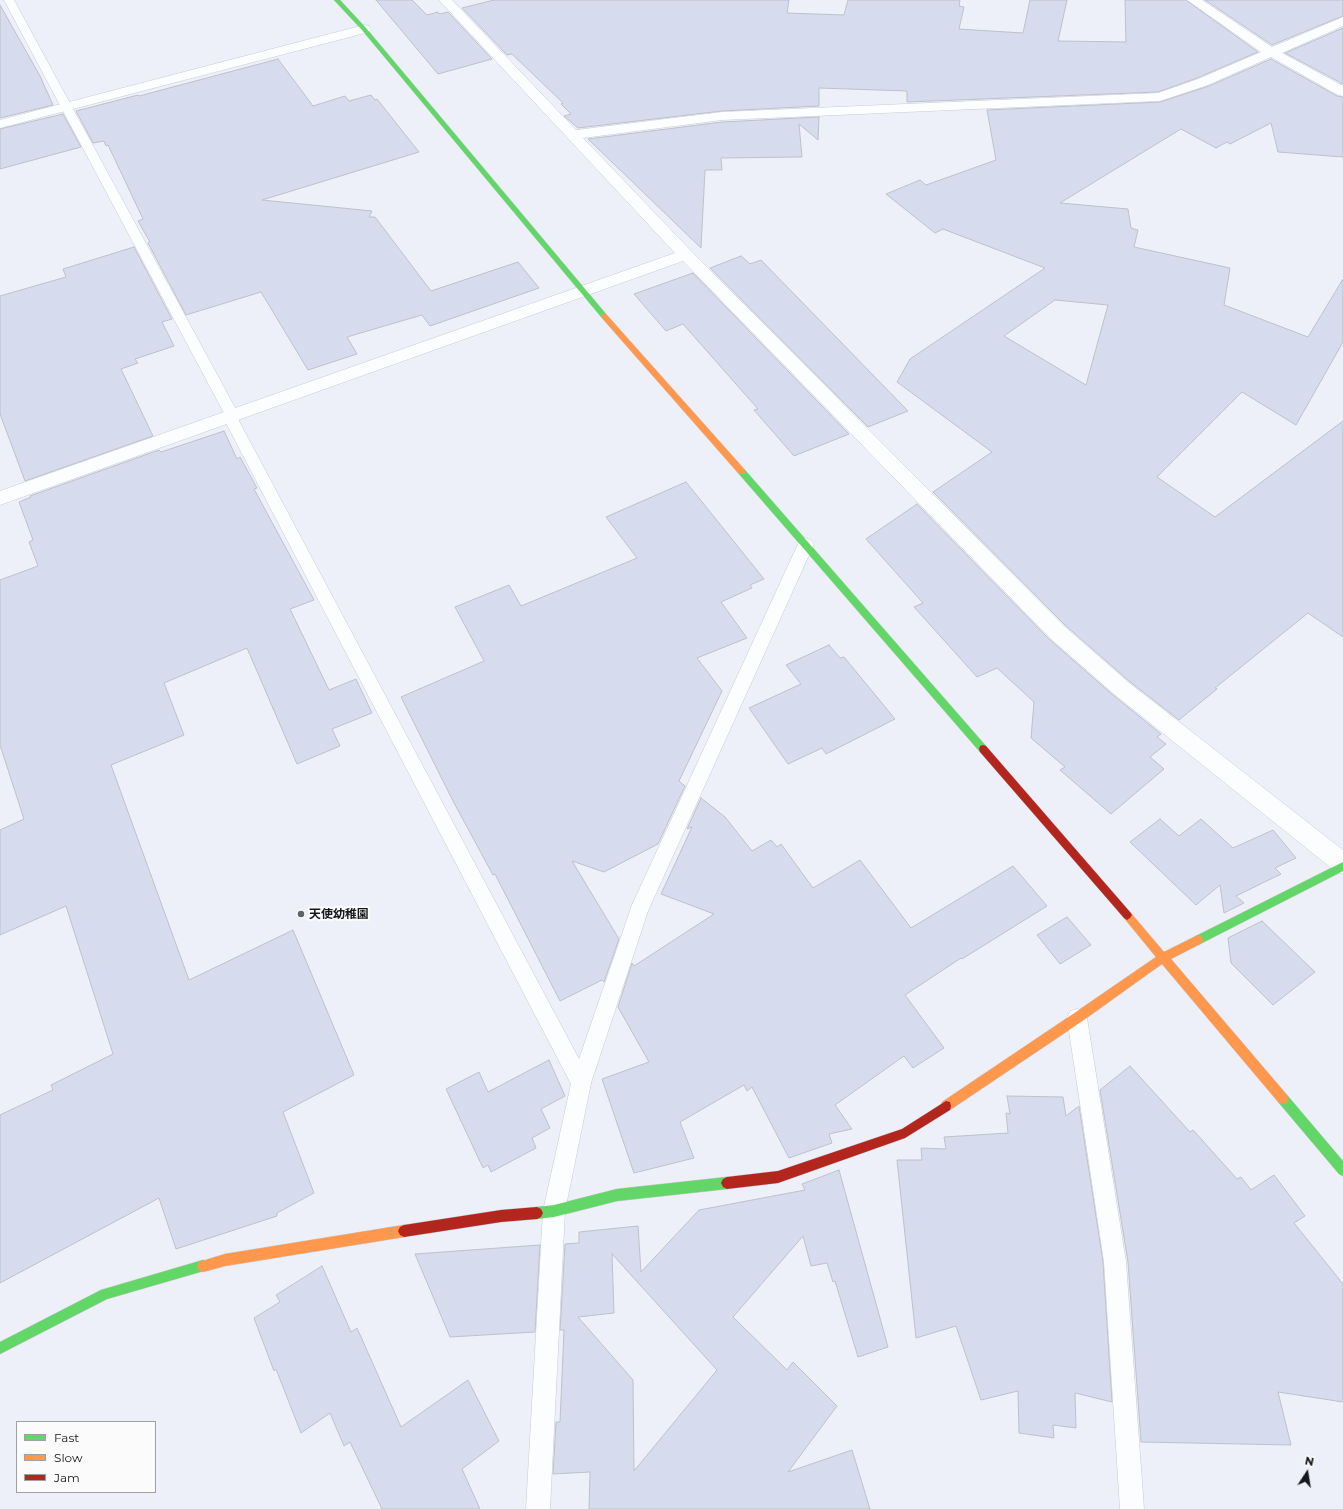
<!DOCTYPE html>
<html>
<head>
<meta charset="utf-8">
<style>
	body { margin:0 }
	#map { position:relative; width:1343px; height:1509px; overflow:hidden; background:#edf0f9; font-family:Montserrat,sans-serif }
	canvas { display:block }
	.legend { position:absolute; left:16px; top:1421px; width:140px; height:72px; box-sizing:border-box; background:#fbfbfb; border:1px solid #9fa0a3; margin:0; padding:5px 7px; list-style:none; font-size:12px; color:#15171e }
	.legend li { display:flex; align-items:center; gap:8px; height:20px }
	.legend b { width:20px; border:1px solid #9fa0a3 }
	.north { position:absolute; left:1287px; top:1453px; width:40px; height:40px; -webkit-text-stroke:3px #fbfbfb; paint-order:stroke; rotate:12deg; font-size:11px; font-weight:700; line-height:16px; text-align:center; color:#15171e }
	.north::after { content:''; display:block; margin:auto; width:14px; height:18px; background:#15171e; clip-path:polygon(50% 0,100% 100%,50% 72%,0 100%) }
</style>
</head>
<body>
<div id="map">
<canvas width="1343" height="1509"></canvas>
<ul class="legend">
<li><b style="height:5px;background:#63d668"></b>Fast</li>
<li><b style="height:5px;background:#ff974d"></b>Slow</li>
<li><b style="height:5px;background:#b3261e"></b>Jam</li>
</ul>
<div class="north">N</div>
</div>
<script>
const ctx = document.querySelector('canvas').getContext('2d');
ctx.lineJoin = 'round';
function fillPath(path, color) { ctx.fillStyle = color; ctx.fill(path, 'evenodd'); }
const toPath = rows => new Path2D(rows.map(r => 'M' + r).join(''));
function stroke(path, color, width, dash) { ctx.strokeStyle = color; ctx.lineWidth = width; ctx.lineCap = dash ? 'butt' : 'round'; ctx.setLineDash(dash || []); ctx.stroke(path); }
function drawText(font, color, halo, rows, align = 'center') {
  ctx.font = font + ' Montserrat,"Noto Sans JP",sans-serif'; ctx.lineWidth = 4; ctx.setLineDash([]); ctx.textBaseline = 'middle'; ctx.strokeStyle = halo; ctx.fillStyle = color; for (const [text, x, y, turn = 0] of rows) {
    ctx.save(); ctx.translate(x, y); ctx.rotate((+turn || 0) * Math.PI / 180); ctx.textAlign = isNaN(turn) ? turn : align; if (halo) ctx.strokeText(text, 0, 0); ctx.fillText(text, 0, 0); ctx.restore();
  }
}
const building = toPath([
	[376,0,412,0,427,15,438,12,440,14,448,12,492,59,438,74,376,0],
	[494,0,789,0,787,13,844,15,848,0,960,0,959,6,964,7,959,29,1023,33,1030,0,1067,0,1058,41,1126,42,1125,0,1186,0,1258,52,1197,78,1158,92,907,102,907,91,819,88,819,106,722,111,578,128,564,116,571,114,561,104,563,103,512,54,507,55,462,8,494,0],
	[1205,0,1343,0,1343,16,1272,45,1205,0],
	[0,5,40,76,53,105,0,118,0,5],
	[1343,28,1343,84,1285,53,1343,28],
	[278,59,313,106,345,96,349,101,371,95,375,100,377,99,419,152,262,200,372,211,369,217,375,217,431,291,518,262,539,288,430,326,422,315,347,337,357,354,308,370,261,292,186,315,148,243,150,242,138,221,143,219,108,145,106,146,104,141,93,143,76,111,138,95,139,96,278,59],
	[1271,59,1337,96,1343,97,1343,157,1278,152,1271,123,1230,144,1227,142,1216,148,1181,129,1060,203,1128,209,1131,228,1138,230,1134,247,1230,268,1224,305,1308,337,1343,279,1343,342,1296,425,1242,392,1157,477,1215,517,1343,421,1343,637,1308,613,1215,688,1217,689,1179,720,1129,681,1065,625,933,492,992,452,897,382,910,359,1045,268,943,229,935,233,886,194,920,180,926,185,996,160,987,110,1160,102,1209,86,1271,59],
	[1055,300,1108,305,1086,385,1004,336,1055,300],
	[63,114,81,147,0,169,0,129,63,114],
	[819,117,818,140,799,124,802,157,721,158,722,170,705,170,701,248,588,139,722,122,819,117],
	[134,247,172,319,162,322,174,346,135,359,138,363,121,369,153,436,25,481,0,414,0,296,66,277,63,269,134,247],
	[741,256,750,264,761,260,908,411,868,427,710,268,741,256],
	[693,273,849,434,794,456,754,410,758,409,683,324,666,331,634,294,693,273],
	[224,431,237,459,240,457,257,488,254,489,314,600,290,609,329,690,356,679,372,713,332,729,340,746,297,764,247,648,164,683,184,735,111,765,189,980,293,930,354,1075,283,1112,314,1193,277,1213,277,1216,176,1249,159,1198,0,1283,0,1115,53,1090,51,1085,113,1054,66,906,0,935,0,830,24,819,0,745,0,580,38,566,29,542,33,540,19,502,31,497,30,496,159,450,161,452,224,431],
	[686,482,764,579,750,585,752,588,721,602,747,638,697,658,722,691,679,781,685,786,658,844,604,872,572,861,619,939,604,982,602,980,560,1001,495,874,493,875,453,801,401,697,484,661,455,607,509,585,521,606,637,558,606,517,686,482],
	[917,504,1049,639,1113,695,1161,734,1157,737,1166,744,1150,757,1164,769,1111,814,1060,770,1065,767,1031,738,1034,702,997,668,977,677,914,607,923,603,866,539,917,504],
	[829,645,840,658,844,657,895,719,826,754,822,748,788,764,749,708,801,684,786,665,829,645],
	[701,798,725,817,752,851,771,840,777,847,781,844,813,888,860,860,911,928,1013,866,1047,906,962,959,961,958,905,995,944,1048,913,1068,904,1056,835,1105,852,1129,829,1134,832,1143,789,1158,752,1087,747,1091,744,1085,680,1122,694,1158,634,1173,602,1079,649,1062,618,1007,632,963,634,966,714,914,661,894,692,827,687,829,701,798],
	[1160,819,1179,836,1201,819,1233,848,1273,830,1296,858,1275,868,1281,874,1236,896,1244,903,1224,913,1220,885,1196,905,1130,842,1160,819],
	[1067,917,1091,945,1060,964,1037,935,1067,917],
	[1262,921,1315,972,1273,1005,1231,963,1228,938,1262,921],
	[549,1060,565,1096,541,1109,550,1128,532,1138,536,1148,491,1172,488,1165,483,1168,446,1089,479,1072,488,1092,549,1060],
	[1130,1066,1190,1132,1193,1130,1237,1179,1241,1177,1251,1190,1274,1175,1305,1216,1294,1223,1343,1284,1343,1402,1278,1392,1291,1445,1141,1442,1128,1262,1100,1090,1130,1066],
	[1007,1096,1063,1097,1066,1116,1079,1106,1103,1262,1112,1402,1075,1393,1076,1428,1053,1425,1054,1438,1019,1433,1018,1391,981,1400,956,1326,916,1338,897,1160,922,1160,921,1148,946,1149,944,1137,1008,1133,1006,1113,1010,1114,1007,1096],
	[839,1170,888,1347,858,1357,835,1281,833,1282,827,1263,811,1266,803,1236,733,1317,787,1370,793,1362,837,1406,788,1472,852,1450,870,1509,589,1509,590,1472,553,1474,556,1422,560,1422,564,1330,560,1330,565,1244,579,1243,579,1232,638,1226,641,1272,699,1210,805,1190,802,1184,839,1170],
	[612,1254,717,1370,634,1471,633,1380,578,1317,614,1313,612,1254],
	[540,1245,535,1332,450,1337,415,1254,540,1245],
	[322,1266,351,1332,357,1328,401,1427,468,1380,499,1441,462,1469,480,1509,382,1509,350,1442,344,1446,330,1413,301,1433,276,1369,274,1371,254,1318,280,1302,276,1295,322,1266]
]);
const lane = toPath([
	[4,0,14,0,239,415,239,421,579,1059,632,905,798,544,801,540,806,538,811,540,814,544,648,911,591,1083,565,1211,550,1509,526,1509,543,1211,571,1084,225,421,225,415,4,0],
	[1077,1009,1084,1011,1087,1018,1126,1262,1144,1509,1120,1509,1104,1262,1067,1018,1070,1011,1077,1009]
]);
const street = toPath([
	[439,0,452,0,576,130,722,112,1158,93,1198,79,1261,52,1187,0,1202,0,1272,47,1343,17,1343,26,1282,53,1343,86,1343,96,1338,95,1271,57,1208,85,1160,101,722,120,583,138,692,252,1064,626,1128,682,1343,850,1343,874,1335,871,1114,694,1050,638,683,261,0,505,0,491,675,253,439,0],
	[364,25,369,26,371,29,369,32,0,128,0,120,364,25]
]);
const fast = toPath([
	[334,0,340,0,366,28,606,314,606,318,602,318,362,30,334,0],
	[742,469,745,470,986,746,987,749,986,752,980,752,739,474,738,472,742,469],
	[1343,862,1343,871,1202,943,1198,945,1194,943,1193,940,1194,937,1343,862],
	[1283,1094,1287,1095,1343,1161,1343,1176,1339,1174,1279,1103,1278,1099,1279,1095,1283,1094],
	[727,1177,731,1179,733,1183,731,1187,727,1189,617,1201,554,1217,537,1219,533,1217,531,1213,533,1209,537,1207,554,1205,617,1189,727,1177],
	[203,1260,207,1262,209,1266,207,1270,107,1299,0,1354,0,1342,101,1290,203,1260]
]);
const slow = toPath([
	[602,314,606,314,745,470,745,474,739,474,602,318,602,314],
	[1127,910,1130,912,1164,952,1198,935,1202,937,1203,940,1202,943,1171,959,1287,1095,1288,1099,1287,1103,1283,1104,1279,1103,1162,964,1081,1022,950,1110,946,1111,942,1110,941,1106,942,1102,1073,1014,1156,957,1124,918,1122,915,1124,912,1127,910],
	[404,1225,408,1227,410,1231,408,1235,404,1237,225,1266,203,1272,199,1270,197,1266,199,1262,225,1254,404,1225]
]);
const jam = toPath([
	[983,745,986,746,1130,912,1132,915,1130,918,1127,920,1124,918,980,752,979,749,980,746,983,745],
	[946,1101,950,1102,951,1106,950,1110,905,1138,778,1183,727,1189,723,1187,721,1183,723,1179,727,1177,778,1171,902,1129,946,1101],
	[537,1207,541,1209,543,1213,541,1217,537,1219,501,1222,404,1237,400,1235,398,1231,400,1227,404,1225,501,1210,537,1207]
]);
const markers = [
	[301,914,4,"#61636b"]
];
const poiNames = [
	["天使幼稚園",309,914]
];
fillPath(building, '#d6dbed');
stroke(building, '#bec1c9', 1);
stroke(lane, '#c8cbd3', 1);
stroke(street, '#c8cbd3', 1);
stroke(fast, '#c8cbd3', 1);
stroke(slow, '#c8cbd3', 1);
stroke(jam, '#c8cbd3', 1);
fillPath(lane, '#fcfdfe');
fillPath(street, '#fcfdfe');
fillPath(fast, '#63d668');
fillPath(slow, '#ff974d');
fillPath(jam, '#b3261e');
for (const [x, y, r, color] of markers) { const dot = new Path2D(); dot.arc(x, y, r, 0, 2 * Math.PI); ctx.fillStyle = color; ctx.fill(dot); stroke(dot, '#fbfbfb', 1.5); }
drawText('bold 12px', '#15171e', '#fbfbfb', poiNames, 'left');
</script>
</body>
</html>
